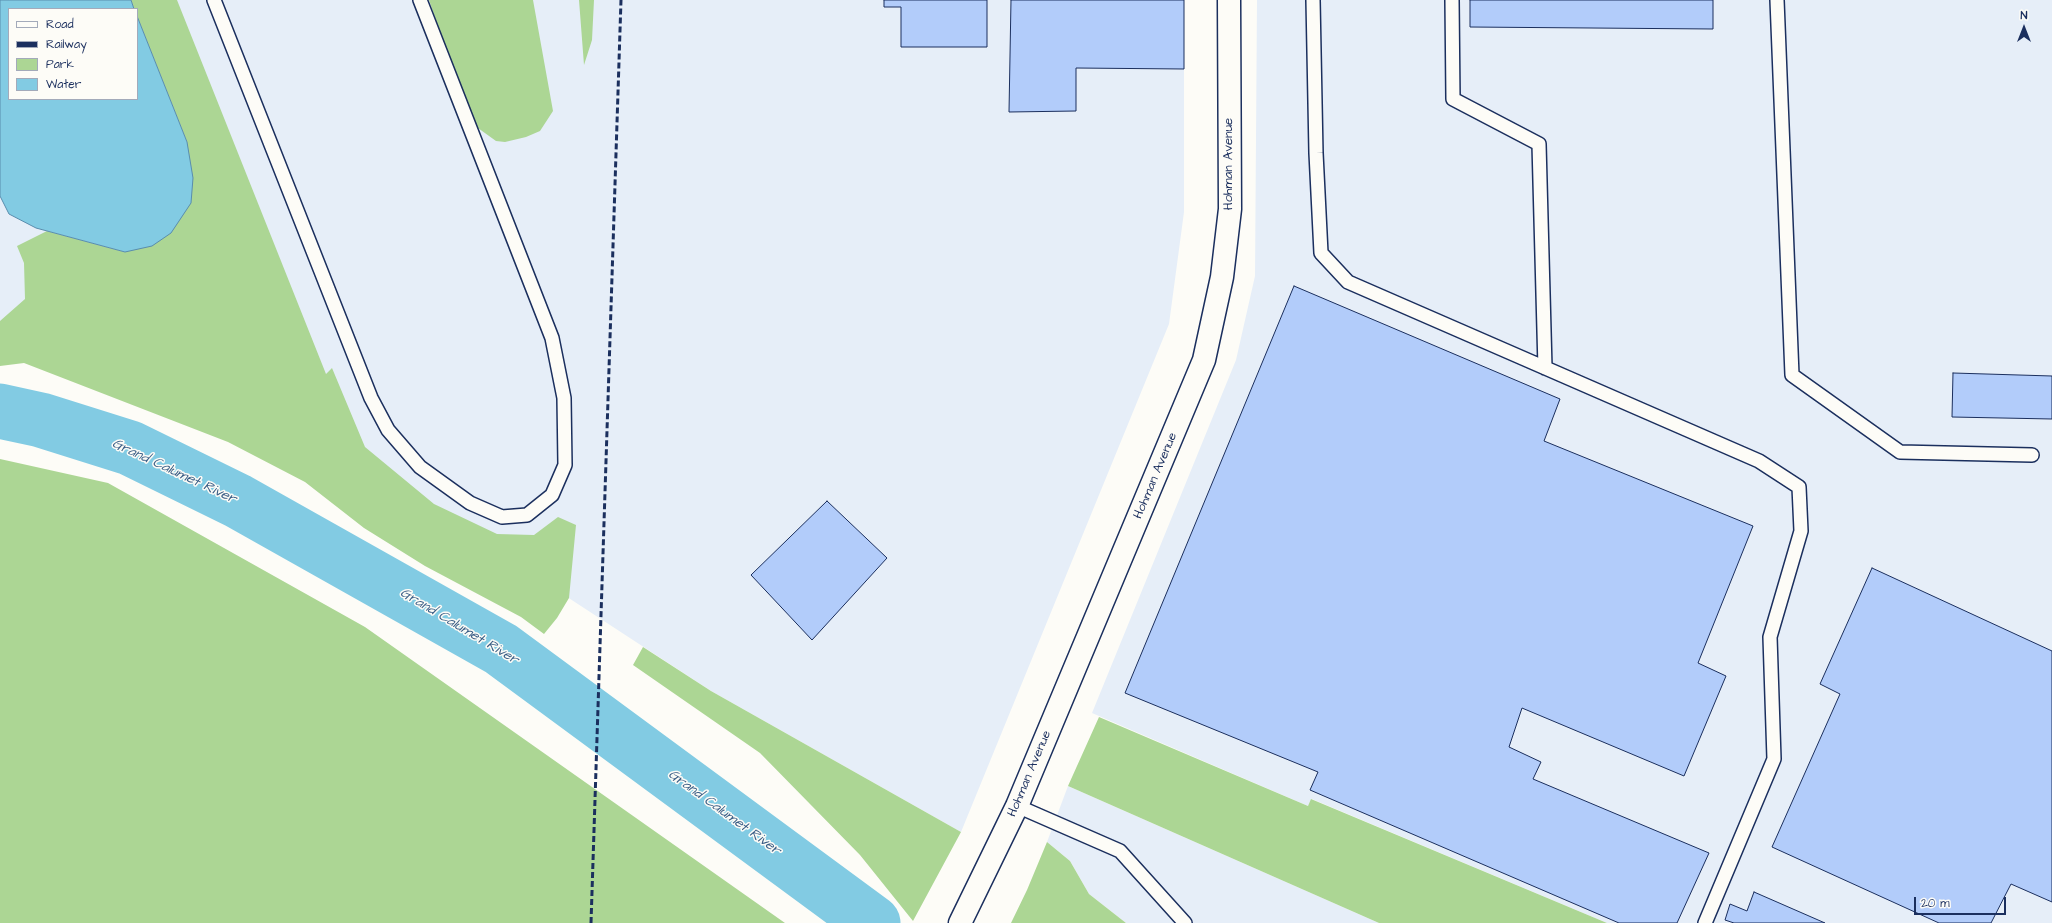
<!DOCTYPE html>
<html>
<head>
<meta charset="utf-8">
<style>
	body { margin:0 }
	#map { position:relative; width:2052px; height:923px; overflow:hidden; background:#fdfcf7; font-family:"Architects Daughter",sans-serif }
	canvas { display:block }
	.legend { position:absolute; left:8px; top:8px; width:130px; height:92px; box-sizing:border-box; background:#fdfcf7; border:1px solid #a3aaba; margin:0; padding:5px 7px; list-style:none; font-size:12px; color:#1b2f5e }
	.legend li { display:flex; align-items:center; gap:8px; height:20px }
	.legend b { width:20px; border:1px solid #a3aaba }
	.north { position:absolute; left:2004px; top:8px; width:40px; height:40px; -webkit-text-stroke:3px #fdfcf7; paint-order:stroke; rotate:0deg; font-size:11px; font-weight:700; line-height:16px; text-align:center; color:#1b2f5e }
	.north::after { content:''; display:block; margin:auto; width:14px; height:18px; background:#1b2f5e; clip-path:polygon(50% 0,100% 100%,50% 72%,0 100%) }
	.scale { position:absolute; left:1914px; top:897px; width:92px; height:18px; box-sizing:border-box; border:2px solid #1b2f5e; border-top:0; padding-left:5px; font-size:12px; line-height:14px; white-space:nowrap; color:#1b2f5e; -webkit-text-stroke:3px #fdfcf7; paint-order:stroke }
</style>
</head>
<body>
<div id="map">
<canvas width="2052" height="923"></canvas>
<ul class="legend">
<li><b style="height:5px;background:#fdfcf7"></b>Road</li>
<li><b style="height:5px;background:#1b2f5e"></b>Railway</li>
<li><b style="height:11px;background:#acd694"></b>Park</li>
<li><b style="height:11px;background:#82cbe3"></b>Water</li>
</ul>
<div class="north">N</div>
<div class="scale">20 m</div>
</div>
<script>
const ctx = document.querySelector('canvas').getContext('2d');
ctx.lineJoin = 'round';
function fillPath(path, color) { ctx.fillStyle = color; ctx.fill(path, 'evenodd'); }
const toPath = rows => new Path2D(rows.map(r => 'M' + r).join(''));
function stroke(path, color, width, dash) { ctx.strokeStyle = color; ctx.lineWidth = width; ctx.lineCap = dash ? 'butt' : 'round'; ctx.setLineDash(dash || []); ctx.stroke(path); }
function drawText(font, color, halo, rows, align = 'center') {
  ctx.font = font + ' "Architects Daughter",sans-serif'; ctx.lineWidth = 3; ctx.setLineDash([]); ctx.textBaseline = 'middle'; ctx.strokeStyle = halo; ctx.fillStyle = color; for (const [text, x, y, turn = 0] of rows) {
    ctx.save(); ctx.translate(x, y); ctx.rotate((+turn || 0) * Math.PI / 180); ctx.textAlign = isNaN(turn) ? turn : align; if (halo) ctx.strokeText(text, 0, 0); ctx.fillText(text, 0, 0); ctx.restore();
  }
}
const built = toPath([
	[0,0,1184,0,1184,212,1169,324,961,832,711,691,229,376,0,355],
	[9,9,137,9,137,99,9,99],
	[1257,0,2052,0,2052,923,1607,923,1312,799,1308,806,1092,713,1236,360,1255,276],
	[1068,786,1379,923,1126,923,1089,894,1070,861,1047,842]
]);
const green = toPath([
	[131,0,177,0,326,374,332,368,365,447,434,504,497,534,534,535,558,517,576,525,569,598,557,618,544,634,521,617,425,566,364,528,305,482,228,442,24,363,0,366,0,321,25,299,24,263,17,246,47,231,125,252,187,142,137,16,137,9,134,9],
	[429,0,533,0,553,111,540,131,526,137,505,142,496,141,471,123],
	[579,0,594,0,592,40,584,65],
	[0,459,108,483,365,627,785,923,0,923],
	[643,647,711,691,961,832,913,921,860,855,760,753,633,665],
	[1099,717,1308,806,1311,799,1607,923,1379,923,1068,786],
	[1047,842,1070,861,1089,894,1126,923,1011,923,1027,890]
]);
const water = toPath([
	[0,0,131,0,134,9,9,9,9,99,137,99,137,16,187,142,193,178,191,203,171,233,152,246,125,252,36,228,9,214,0,196,0,0]
]);
const river = toPath([
	[0,411,41,420,130,448,238,501,501,649,873,923]
]);
const building = toPath([
	[884,0,987,0,987,47,901,47,901,7,884,7,884,0],
	[1011,0,1184,0,1184,69,1076,68,1076,111,1009,112,1011,0],
	[1470,0,1713,0,1713,29,1470,27,1470,0],
	[1294,286,1560,399,1544,441,1753,526,1698,663,1726,676,1684,776,1522,708,1509,747,1541,762,1533,779,1709,853,1677,923,1619,923,1310,790,1318,772,1125,693,1294,286],
	[1953,373,2052,376,2052,419,1952,417,1953,373],
	[827,501,887,558,812,640,751,575,827,501],
	[1872,568,2052,651,2052,902,2011,884,1991,923,1939,923,1772,847,1840,694,1820,684,1872,568],
	[1754,892,1825,923,1734,923,1725,920,1730,904,1747,911,1754,892]
]);
const service = toPath([
	[214,0,371,398,388,430,420,467,470,503,502,517,527,515,552,495,565,465,564,398,552,338,420,0],
	[1313,0,1316,153,1321,253,1348,282,1759,461,1799,487,1801,531,1770,637,1774,759,1705,923],
	[1452,0,1453,99,1539,144,1545,368],
	[1777,0,1792,375,1900,452,2032,455],
	[1017,806,1120,851,1185,923]
]);
const secondary = toPath([
	[960,923,1017,806,1204,360,1222,277,1230,209,1229,0]
]);
const rail = toPath([
	[591,923,621,0]
]);
const streetNames = [
	["Hohman Avenue",1229,164,-90],
	["Hohman Avenue",1156,476,-67],
	["Hohman Avenue",1030,774,-67]
];
const waterNames = [
	["Grand Calumet River",174,472,25],
	["Grand Calumet River",459,627,31],
	["Grand Calumet River",724,813,36]
];
fillPath(built, '#e6eef8');
fillPath(green, '#acd694');
fillPath(water, '#82cbe3');
stroke(water, '#598dae', 1);
stroke(river, '#82cbe3', 55);
fillPath(building, '#b2ccfa');
stroke(building, '#1b2f5e', 1);
stroke(service, '#1b2f5e', 16);
stroke(secondary, '#1b2f5e', 25);
stroke(service, '#fdfcf7', 13);
stroke(secondary, '#fdfcf7', 22);
stroke(rail, '#1b2f5e', 3, [6, 3]);
drawText('13px', '#1b2f5e', '#fdfcf7', streetNames);
drawText('italic 14px', '#3a5e86', '#fdfcf7', waterNames);
</script>
</body>
</html>
